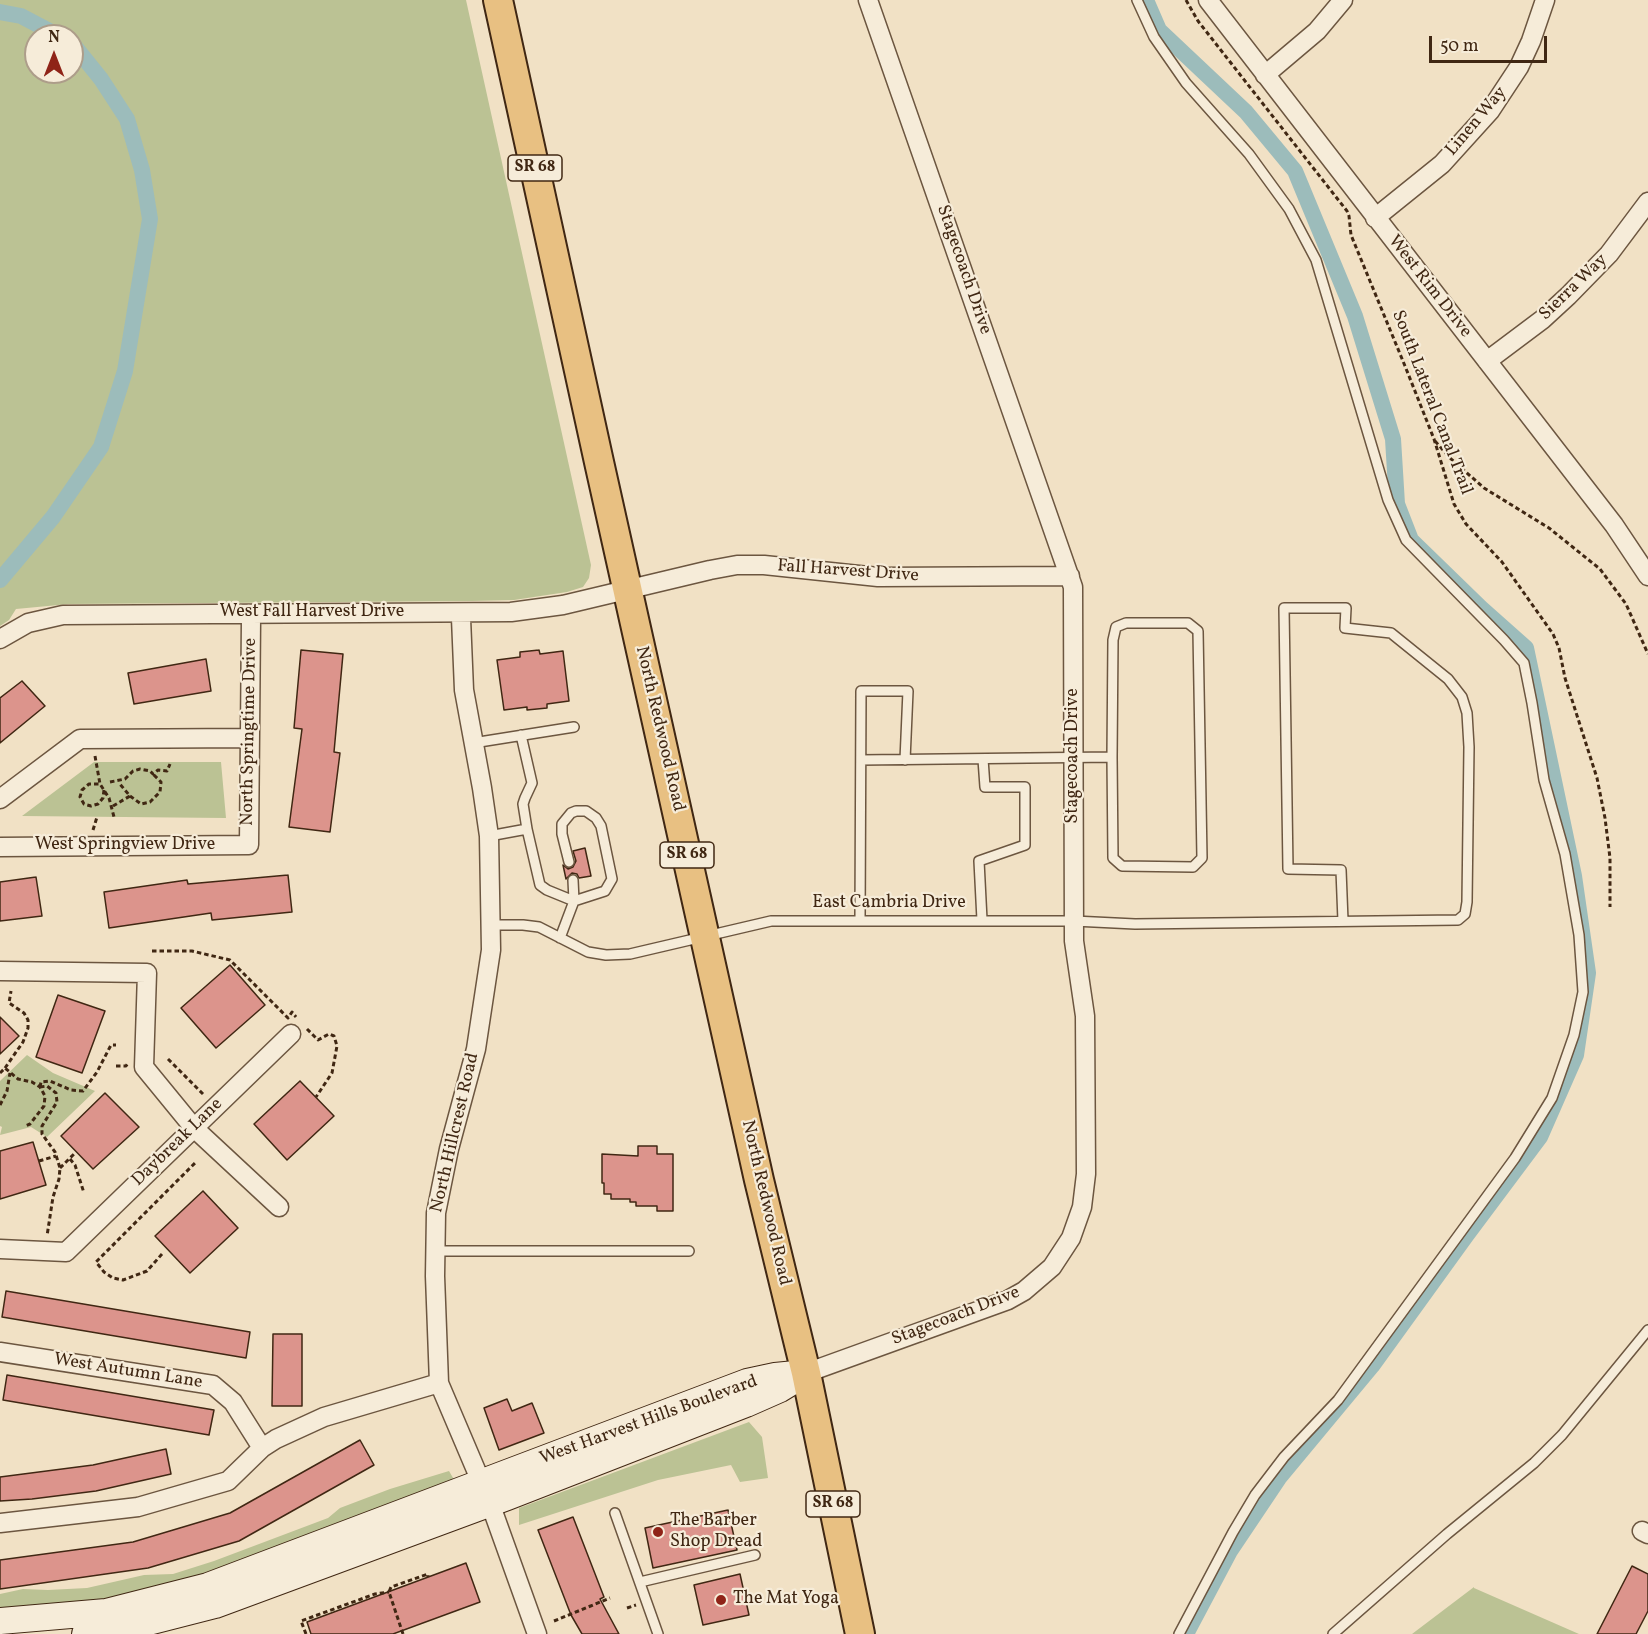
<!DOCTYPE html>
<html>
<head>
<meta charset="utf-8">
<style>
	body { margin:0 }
	#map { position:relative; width:1648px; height:1634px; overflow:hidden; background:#f1e1c5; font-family:Vollkorn,serif }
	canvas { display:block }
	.north { position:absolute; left:24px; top:24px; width:60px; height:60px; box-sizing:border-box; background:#f6ecd9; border:2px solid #ad9d8a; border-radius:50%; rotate:0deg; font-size:16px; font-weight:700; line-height:24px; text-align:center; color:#402713 }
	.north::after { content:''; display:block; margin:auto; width:21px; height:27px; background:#8f2418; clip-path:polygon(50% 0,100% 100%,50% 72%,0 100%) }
	.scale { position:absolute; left:1429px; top:36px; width:118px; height:27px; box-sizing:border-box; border:3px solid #402713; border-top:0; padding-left:8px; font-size:18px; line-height:21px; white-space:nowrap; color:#402713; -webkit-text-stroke:4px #f6ecd9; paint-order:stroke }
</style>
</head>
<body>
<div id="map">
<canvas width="1648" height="1634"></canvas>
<div class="north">N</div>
<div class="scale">50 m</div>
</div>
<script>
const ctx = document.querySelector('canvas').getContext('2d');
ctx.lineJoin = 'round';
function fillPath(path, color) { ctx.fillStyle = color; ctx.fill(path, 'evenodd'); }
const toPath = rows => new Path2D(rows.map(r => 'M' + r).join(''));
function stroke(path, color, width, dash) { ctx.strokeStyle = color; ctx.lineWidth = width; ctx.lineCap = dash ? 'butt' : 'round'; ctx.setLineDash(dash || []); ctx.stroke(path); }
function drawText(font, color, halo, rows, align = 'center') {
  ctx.font = font + ' Vollkorn,serif'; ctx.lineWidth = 4.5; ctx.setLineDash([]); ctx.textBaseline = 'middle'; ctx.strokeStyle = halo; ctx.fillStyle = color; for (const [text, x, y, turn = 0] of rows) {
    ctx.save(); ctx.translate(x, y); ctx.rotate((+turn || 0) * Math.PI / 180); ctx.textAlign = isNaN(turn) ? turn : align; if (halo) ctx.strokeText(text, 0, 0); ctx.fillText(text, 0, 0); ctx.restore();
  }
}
const green = toPath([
	[0,0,466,0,591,565,589,578,583,587,567,592,514,600,472,601,69,604,16,609,9,620,0,626],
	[36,36,72,36,72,72,36,72],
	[94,762,221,762,226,818,22,816],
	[27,1055,53,1073,95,1091,47,1137,31,1127,0,1135,2,1127,0,1126,0,1081],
	[749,1422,762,1437,768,1478,740,1482,731,1465,658,1480,519,1525,519,1508],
	[449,1471,456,1483,191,1583,105,1604,0,1612,0,1594,23,1589,48,1590,87,1588,144,1575,173,1574,214,1561,328,1518,340,1508,390,1489],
	[1474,1587,1474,1588,1579,1634,1412,1634]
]);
const canal = toPath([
	[1146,0,1159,30,1246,112,1295,171,1355,316,1393,439,1397,504,1411,540,1481,608,1526,648,1574,876,1588,973,1576,1055,1540,1137,1466,1236,1372,1366,1279,1478,1230,1551,1186,1634],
	[0,12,21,16,59,36],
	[0,580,53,517,101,447,125,371,150,219,142,170,127,119,101,79,72,43]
]);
const building = toPath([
	[301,650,343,654,334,752,340,753,330,832,289,827,302,729,294,728,301,650],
	[539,650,540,654,563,651,569,701,547,704,547,708,527,710,527,707,504,710,497,660,520,657,520,652,539,650],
	[206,659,211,691,134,704,128,673,206,659],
	[22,681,45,706,0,743,0,698,22,681],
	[585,848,591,876,579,878,577,874,572,873,566,879,563,865,568,869,573,867,576,861,573,851,585,848],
	[288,875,292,912,212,920,211,913,109,928,104,892,187,880,188,884,288,875],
	[36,877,42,916,0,921,0,882,36,877],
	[230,965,265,1005,216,1048,181,1008,230,965],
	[58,995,105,1011,82,1073,36,1057,58,995],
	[0,1017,19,1036,0,1054,0,1017],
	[300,1081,334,1116,287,1160,254,1124,300,1081],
	[105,1093,139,1127,93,1169,61,1136,105,1093],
	[33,1142,46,1185,0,1199,0,1151,33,1142],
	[638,1146,657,1146,657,1154,673,1154,673,1211,657,1211,657,1206,636,1206,636,1202,630,1202,630,1199,611,1199,611,1194,604,1194,604,1183,602,1183,602,1154,638,1156,638,1146],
	[203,1191,238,1228,190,1273,155,1236,203,1191],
	[6,1291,250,1332,246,1358,2,1317,6,1291],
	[273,1334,302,1334,302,1406,272,1406,273,1334],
	[7,1375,214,1410,209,1435,3,1400,7,1375],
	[507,1399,512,1411,532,1403,544,1433,499,1450,484,1408,507,1399],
	[360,1440,374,1465,239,1541,148,1568,0,1589,0,1560,133,1542,230,1513,360,1440],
	[166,1449,171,1474,96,1491,32,1499,0,1501,0,1477,93,1465,166,1449],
	[728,1510,737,1550,653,1568,645,1528,728,1510],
	[573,1517,604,1597,600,1599,619,1634,582,1634,571,1615,538,1530,573,1517],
	[466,1563,480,1602,393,1634,311,1634,307,1622,466,1563],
	[1632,1566,1648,1574,1648,1611,1636,1634,1597,1634,1632,1566],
	[740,1574,749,1615,703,1625,694,1585,740,1574]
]);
const path = toPath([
	[1186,0,1198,21,1347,211,1349,216,1351,235,1405,366,1434,439,1454,504,1466,524,1502,562,1553,634,1559,648,1565,678,1597,778,1605,818,1610,858,1610,907],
	[1435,441,1450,458,1484,488,1549,528,1600,569,1626,604,1648,654],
	[95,756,100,784],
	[110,782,125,779,133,771,140,769,150,771,153,774,158,770,167,771,170,764],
	[104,790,103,798,98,804,91,806,84,804,80,797,82,790,89,784,100,784,109,798,114,817],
	[130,796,141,804,150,802,160,792,161,782,153,774],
	[113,806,130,796,119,783],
	[93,830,97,817],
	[152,951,192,951,230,960,288,1018,292,1012,296,1017],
	[307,1029,318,1040,329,1034,334,1036,337,1046,332,1073,316,1097],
	[168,1059,205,1096],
	[116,1066,126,1066,128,1063],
	[5,1068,23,1042,28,1028,28,1020,24,1013,9,1003,11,991],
	[0,1073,5,1068,18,1079,32,1082,40,1087,45,1096,44,1106,30,1124,25,1126],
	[40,1087,47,1086,56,1093,57,1102,42,1126,42,1134,55,1152,60,1168,59,1179,53,1197,47,1236],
	[40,1087,41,1082,50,1081,71,1090,83,1091,97,1072,111,1045,116,1045],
	[0,1105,7,1091,10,1073],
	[70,1159,75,1165,84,1193],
	[39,1161,56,1156],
	[60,1168,74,1154],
	[162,1254,147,1271,123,1280,113,1278,104,1272,96,1262,195,1163],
	[627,1608,636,1605],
	[554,1621,610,1598],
	[306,1634,301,1621,375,1594,389,1592],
	[403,1634,389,1592,391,1587,428,1574,428,1577]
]);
const lane = toPath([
	[1137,0,1154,37,1186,83,1249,154,1289,209,1316,260,1388,500,1406,540,1504,640,1524,663,1532,703,1544,780,1565,854,1579,935,1583,992,1574,1035,1552,1098,1515,1158,1338,1400,1284,1457,1255,1495,1233,1532,1179,1634],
	[473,743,574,727],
	[861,760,1112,757,1113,640,1116,627,1126,623,1188,623,1198,631,1202,858,1193,867,1122,866,1113,858,1112,757],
	[527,829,540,885,547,890,574,901,560,938],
	[489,836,527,829,523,804,525,798,532,783,521,735],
	[569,862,562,834,562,824,571,813,576,811,586,811,596,818,601,826,612,879,605,891,574,901,573,880],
	[982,920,979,861,1025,845,1025,787,985,787,983,759],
	[860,921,861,691,908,691,905,760],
	[491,925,523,925,539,927,588,952,606,955,630,954,771,921,1074,921,1135,924,1458,920,1465,914,1467,902,1469,747,1467,713,1462,697,1448,679,1391,633,1345,628,1346,608,1284,608,1288,869,1341,870,1343,921],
	[435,1251,689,1251],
	[615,1513,658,1634],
	[640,1582,755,1555],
	[1333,1634,1447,1534,1534,1463,1562,1435,1648,1330]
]);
const street = toPath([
	[1208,0,1614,525,1648,576],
	[1265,75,1317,31,1343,0],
	[1375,218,1442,164,1490,111,1519,67,1531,41,1545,0],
	[1487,361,1543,319,1568,296,1609,254,1648,202],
	[461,618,464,690,482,788,489,836,491,950,476,1049,449,1149,436,1213,435,1276,439,1383,490,1503,537,1634],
	[0,639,28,623,63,615,511,612,563,605,710,570,737,565,764,565,878,577,1070,576],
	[0,799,80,739,250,738],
	[0,847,249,845,251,619],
	[0,971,147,973,144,1067,194,1128,279,1207],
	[0,1249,66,1252,291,1034],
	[0,1352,213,1385,233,1402,262,1448],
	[806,1373,1008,1300,1024,1291,1052,1267,1071,1238,1082,1207,1086,1174,1085,1016,1074,941,1073,587,868,0],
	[0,1523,138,1507,228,1481,262,1448,276,1439,324,1417,439,1383],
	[1642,1531,1648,1534]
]);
const secondary = toPath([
	[0,1621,106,1612,208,1586,747,1382,775,1376,806,1373],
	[85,1634,109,1632,215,1605,507,1497,746,1404,780,1389,798,1378]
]);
const primary = toPath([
	[498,0,599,462,759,1180,806,1373,860,1634]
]);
const markers = [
	[658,1532,6,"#8f2418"],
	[721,1600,6,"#8f2418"]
];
const shields = [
	[535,168,54],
	[687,855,54],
	[833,1504,54]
];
const shieldNames = [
	["SR 68",535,168],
	["SR 68",687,855],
	["SR 68",833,1504]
];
const streetNames = [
	["Linen Way",1477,122,-50],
	["Stagecoach Drive",963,270,71],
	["West Rim Drive",1429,287,52],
	["Sierra Way",1574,288,-44],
	["South Lateral Canal Trail",1431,403,69],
	["Fall Harvest Drive",848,572,4],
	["West Fall Harvest Drive",312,613],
	["North Redwood Road",659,729,77],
	["North Springtime Drive",250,732,-89],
	["Stagecoach Drive",1074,756,-90],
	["West Springview Drive",125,846],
	["East Cambria Drive",889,904],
	["North Hillcrest Road",456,1133,-77],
	["Daybreak Lane",178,1143,-44],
	["North Redwood Road",765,1203,77],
	["Stagecoach Drive",956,1317,-21],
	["West Autumn Lane",128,1372,9],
	["West Harvest Hills Boulevard",649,1421,-20]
];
const poiNames = [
	["The Barber",670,1522],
	["Shop Dread",670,1543],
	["The Mat Yoga",733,1600]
];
fillPath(green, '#bbc294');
stroke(canal, '#9cbcbb', 16);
fillPath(building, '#dc948c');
stroke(building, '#402713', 1.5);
stroke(lane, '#6c5640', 12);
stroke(street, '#6c5640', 21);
stroke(secondary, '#402713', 28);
stroke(primary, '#402713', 32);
stroke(path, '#402713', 3, [4.5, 3]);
stroke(lane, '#f6ecd9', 9);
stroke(street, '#f6ecd9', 18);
stroke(secondary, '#f6ecd9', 26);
stroke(primary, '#e8c082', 28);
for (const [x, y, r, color] of markers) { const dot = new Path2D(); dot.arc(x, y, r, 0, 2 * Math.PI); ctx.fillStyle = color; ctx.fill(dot); stroke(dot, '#f6ecd9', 2); }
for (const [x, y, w] of shields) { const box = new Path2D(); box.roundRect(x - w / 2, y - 13, w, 26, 4.5); ctx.fillStyle = '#f6ecd9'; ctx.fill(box); stroke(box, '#402713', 1.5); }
drawText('bold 16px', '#402713', null, shieldNames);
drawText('18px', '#402713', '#f6ecd9', streetNames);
drawText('18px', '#402713', '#f6ecd9', poiNames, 'left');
</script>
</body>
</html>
